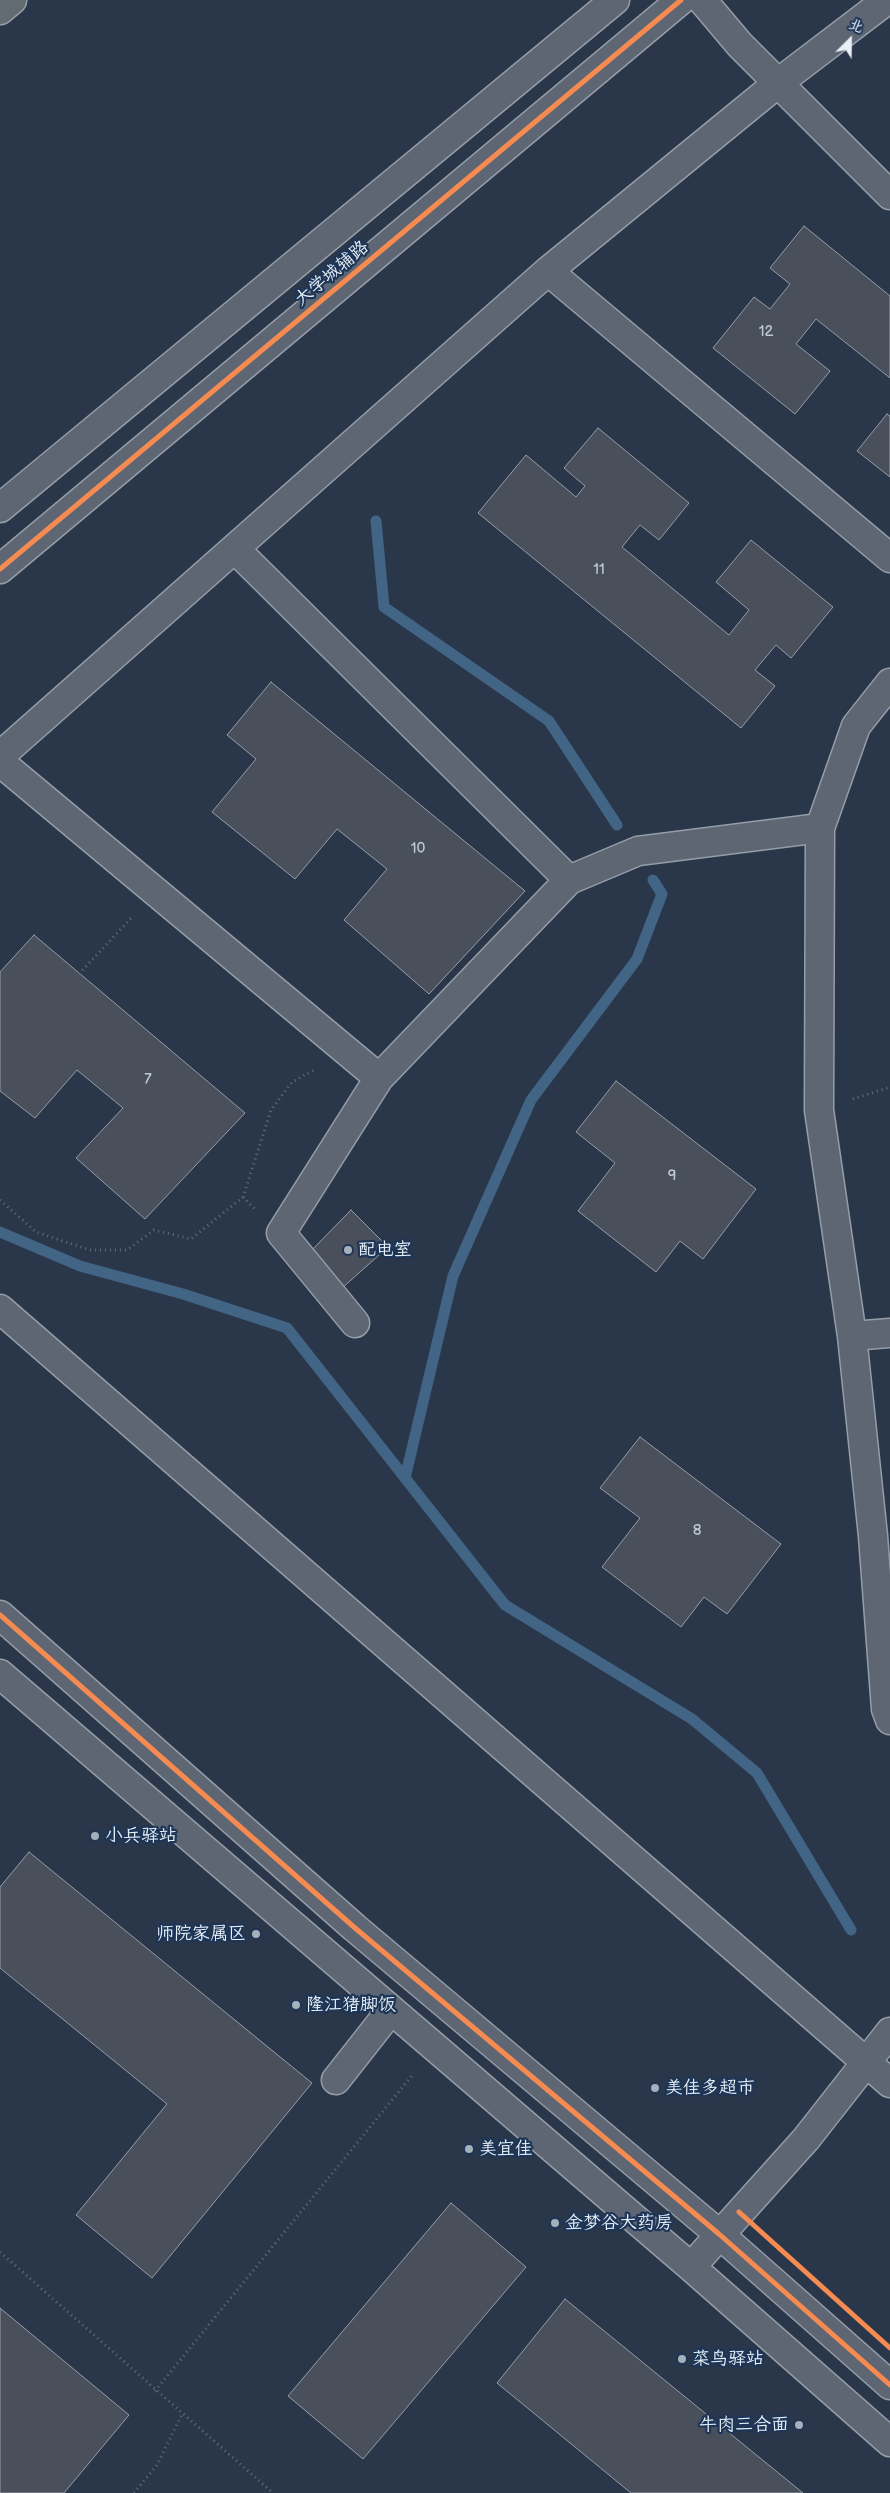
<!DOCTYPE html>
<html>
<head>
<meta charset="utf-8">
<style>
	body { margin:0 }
	#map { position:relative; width:890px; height:2493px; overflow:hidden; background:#2a374a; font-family:"Balsamiq Sans","LXGW WenKai TC",sans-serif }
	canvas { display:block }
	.north { position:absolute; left:825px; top:15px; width:50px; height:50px; -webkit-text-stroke:4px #1d3557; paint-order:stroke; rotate:23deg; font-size:14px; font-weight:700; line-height:20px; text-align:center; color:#e8f1f8 }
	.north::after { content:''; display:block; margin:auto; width:18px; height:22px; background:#e8f1f8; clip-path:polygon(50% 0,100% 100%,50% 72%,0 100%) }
</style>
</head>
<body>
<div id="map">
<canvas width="890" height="2493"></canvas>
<div class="north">北</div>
</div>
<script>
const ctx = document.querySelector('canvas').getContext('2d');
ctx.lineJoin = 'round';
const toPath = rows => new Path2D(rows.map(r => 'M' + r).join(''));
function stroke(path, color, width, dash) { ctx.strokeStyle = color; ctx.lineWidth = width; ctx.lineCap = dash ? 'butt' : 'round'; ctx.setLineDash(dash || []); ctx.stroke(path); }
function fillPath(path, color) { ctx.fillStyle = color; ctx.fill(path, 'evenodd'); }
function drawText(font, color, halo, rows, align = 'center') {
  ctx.font = font + ' "Balsamiq Sans","LXGW WenKai TC",sans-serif'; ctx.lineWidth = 4.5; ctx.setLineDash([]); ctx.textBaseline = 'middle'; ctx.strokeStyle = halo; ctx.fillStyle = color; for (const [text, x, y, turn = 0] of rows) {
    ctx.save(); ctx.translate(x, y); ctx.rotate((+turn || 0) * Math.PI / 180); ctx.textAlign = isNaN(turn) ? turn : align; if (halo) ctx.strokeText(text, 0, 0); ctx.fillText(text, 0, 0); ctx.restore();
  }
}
const stream = toPath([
	[376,521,384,607,549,721,617,825],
	[0,1232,80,1266,183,1294,287,1328,505,1605,692,1719,757,1773,851,1930],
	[405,1478,453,1276,531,1100,637,959,662,894,653,880]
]);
const building = toPath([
	[804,226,890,296,890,378,816,319,796,344,830,371,795,414,713,348,754,297,770,309,790,284,770,268,804,226],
	[887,414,890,416,890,477,857,451,887,414],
	[598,428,689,503,659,540,640,525,622,547,729,635,749,610,716,582,751,540,833,607,791,658,776,645,755,670,775,686,741,728,478,513,526,455,576,497,585,486,564,468,598,428],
	[271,682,525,891,429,994,344,920,387,869,337,829,295,879,212,812,256,759,227,735,271,682],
	[34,935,245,1113,145,1219,76,1158,123,1108,77,1070,35,1118,0,1091,0,972,34,935],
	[616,1081,756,1189,703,1259,680,1241,656,1272,578,1211,615,1163,576,1132,616,1081],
	[351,1210,388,1247,341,1289,309,1253,351,1210],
	[640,1437,781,1544,727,1614,704,1597,681,1627,602,1567,640,1518,600,1488,640,1437],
	[29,1852,312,2083,152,2278,76,2215,167,2104,0,1968,0,1887,29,1852],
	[451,2203,526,2267,363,2459,288,2396,451,2203],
	[565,2299,803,2493,631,2493,497,2383,565,2299],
	[0,2308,129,2415,64,2493,0,2493,0,2308]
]);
const path = toPath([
	[79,974,133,916],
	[853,1099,890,1087],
	[243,1197,255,1209],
	[0,1200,36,1232,90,1250,127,1250,154,1230,191,1239,243,1197,271,1110,292,1082,314,1070],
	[0,2252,273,2493],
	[155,2391,414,2073],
	[134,2493,157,2465,182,2414]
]);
const minor = toPath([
	[702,0,740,45,890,195],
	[548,271,890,558],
	[0,508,615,0],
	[235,549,569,880],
	[0,569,681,0],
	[890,683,856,726,820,828,819,1110,852,1336,873,1536,886,1709,890,1720],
	[0,756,548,271,778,83,887,0],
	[0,762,379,1078],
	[0,1309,890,2083],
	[355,1323,281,1233,379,1078,569,880,638,851,820,828],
	[852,1336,890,1333],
	[0,1615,355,1928,719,2234,890,2385],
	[0,1674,691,2267,890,2442],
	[336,2080,391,2010],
	[691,2267,806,2139,890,2032]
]);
const highway = toPath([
	[0,10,12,0]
]);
const cycleway = toPath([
	[0,569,681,0],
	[0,1615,355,1928,719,2234,890,2385],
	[739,2212,890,2348]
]);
const markers = [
	[348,1250,5,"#a6b0bb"],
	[95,1836,5,"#a6b0bb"],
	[256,1934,5,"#a6b0bb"],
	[296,2005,5,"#a6b0bb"],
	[655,2088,5,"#a6b0bb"],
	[469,2149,5,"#a6b0bb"],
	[555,2223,5,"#a6b0bb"],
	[682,2359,5,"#a6b0bb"],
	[799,2425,5,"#a6b0bb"]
];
const numberNames = [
	["12",766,332],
	["11",599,570],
	["10",418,849],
	["7",148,1080],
	["9",672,1176],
	["8",697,1531]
];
const streetNames = [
	["大学城辅路",332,274,-40]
];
const poiNames = [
	["配电室",358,1250],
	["小兵驿站",105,1836],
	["师院家属区",246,1934,"right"],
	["隆江猪脚饭",306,2005],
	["美佳多超市",665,2088],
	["美宜佳",479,2149],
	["金梦谷大药房",565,2223],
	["菜鸟驿站",692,2359],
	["牛肉三合面",789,2425,"right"]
];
stroke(stream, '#426485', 11);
fillPath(building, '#4a4f5c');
stroke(building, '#959da7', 1);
stroke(minor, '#959da7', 31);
stroke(highway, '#959da7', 31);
stroke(path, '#656d78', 3, [1, 4]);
stroke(minor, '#5d6672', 28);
stroke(highway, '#636b72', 28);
stroke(cycleway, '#f68b52', 5);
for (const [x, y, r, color] of markers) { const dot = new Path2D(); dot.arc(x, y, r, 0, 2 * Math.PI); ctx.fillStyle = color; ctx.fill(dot); stroke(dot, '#1d3557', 2); }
drawText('15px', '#c0c8d1', null, numberNames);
drawText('18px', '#e8f1f8', '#1d3557', streetNames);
drawText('18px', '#e8f1f8', '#1d3557', poiNames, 'left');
</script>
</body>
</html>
